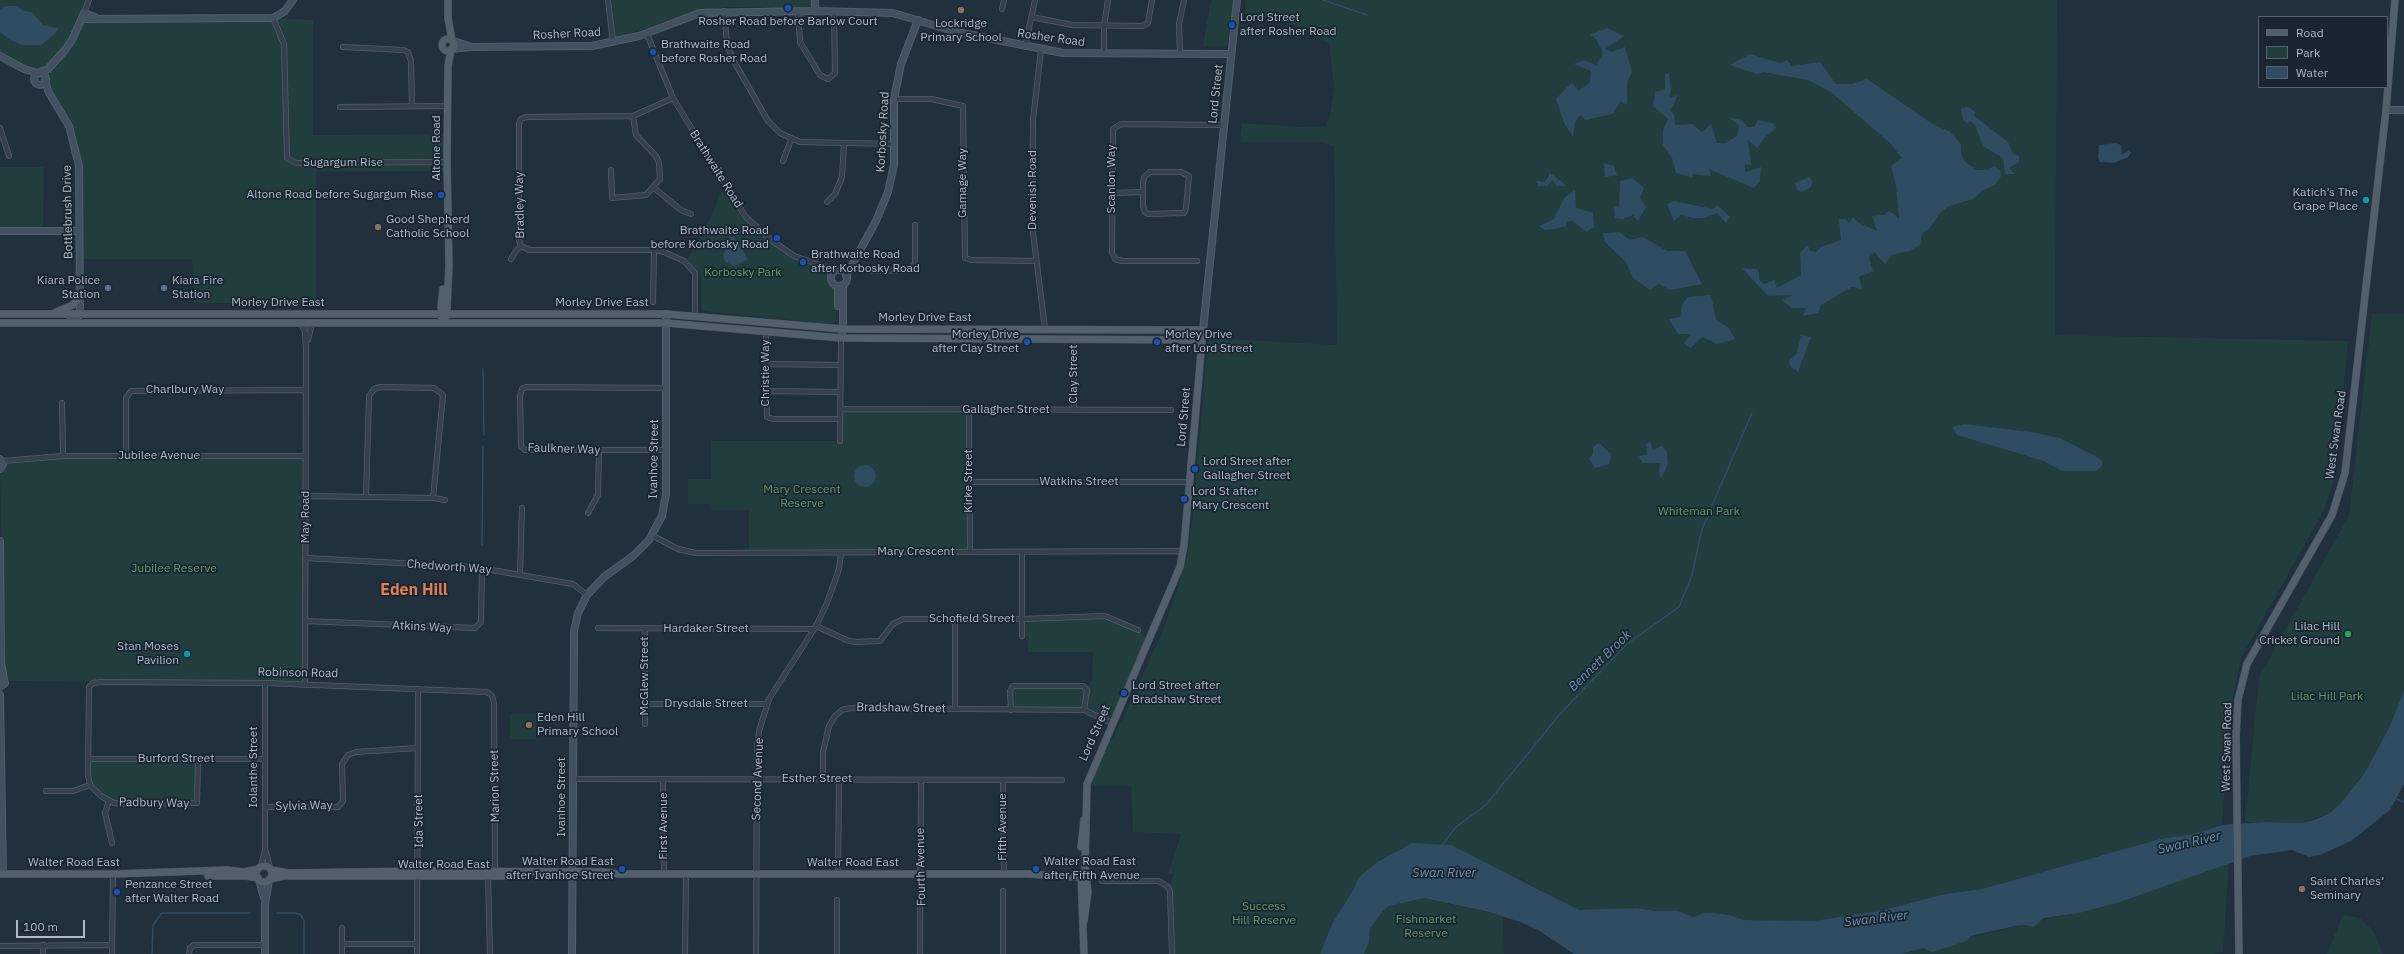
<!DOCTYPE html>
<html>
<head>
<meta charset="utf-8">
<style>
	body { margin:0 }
	#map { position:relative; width:2404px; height:954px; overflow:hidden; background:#20303c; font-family:"IBM Plex Sans",sans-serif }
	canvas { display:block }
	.legend { position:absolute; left:2258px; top:16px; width:130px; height:72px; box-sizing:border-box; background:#192631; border:1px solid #55626d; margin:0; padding:5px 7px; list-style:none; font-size:12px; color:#afbcc8 }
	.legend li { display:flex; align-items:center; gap:8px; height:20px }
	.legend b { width:20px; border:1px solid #55626d }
	.scale { position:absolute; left:16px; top:920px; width:69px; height:18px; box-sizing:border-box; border:2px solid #afbcc8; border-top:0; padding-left:5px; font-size:12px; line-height:14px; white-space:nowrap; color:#afbcc8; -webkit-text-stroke:3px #192631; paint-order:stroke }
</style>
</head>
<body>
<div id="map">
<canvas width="2404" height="954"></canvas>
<ul class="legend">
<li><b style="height:5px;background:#52606c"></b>Road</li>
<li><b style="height:11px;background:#223d3d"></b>Park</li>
<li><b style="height:11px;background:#304c63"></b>Water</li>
</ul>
<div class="scale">100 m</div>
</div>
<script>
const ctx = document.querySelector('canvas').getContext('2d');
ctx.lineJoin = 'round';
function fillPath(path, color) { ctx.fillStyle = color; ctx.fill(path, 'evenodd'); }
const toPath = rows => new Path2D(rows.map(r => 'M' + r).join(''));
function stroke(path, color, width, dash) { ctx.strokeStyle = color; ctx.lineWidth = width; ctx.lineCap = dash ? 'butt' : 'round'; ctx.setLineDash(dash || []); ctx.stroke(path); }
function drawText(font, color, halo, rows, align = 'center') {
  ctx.font = font + ' "IBM Plex Sans",sans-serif'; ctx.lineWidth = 3.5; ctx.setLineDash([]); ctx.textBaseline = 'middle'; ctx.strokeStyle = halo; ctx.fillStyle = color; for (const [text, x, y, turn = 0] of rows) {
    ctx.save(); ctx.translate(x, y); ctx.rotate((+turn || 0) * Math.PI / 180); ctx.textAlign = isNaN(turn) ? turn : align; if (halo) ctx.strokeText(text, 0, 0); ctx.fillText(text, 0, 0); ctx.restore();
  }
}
const green = toPath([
	[0,0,89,0,82,19,273,18,313,20,313,135,448,134,448,171,316,172,316,303,194,303,192,259,80,259,77,153,46,79,48,69,38,73,0,56,0,32,10,40,49,27,43,25,32,12,24,11,16,6,0,9],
	[612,0,815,0,816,9,729,7,700,10,614,39],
	[1211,0,1233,0,1227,46,1203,46],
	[1246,0,2057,0,2055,335,2348,341,2335,476,2324,510,2241,658,2232,702,2222,825,2194,834,2160,839,1982,889,1945,894,1880,911,1813,921,1744,920,1730,915,1714,913,1703,913,1694,917,1678,911,1655,911,1637,908,1579,911,1517,877,1412,843,1377,862,1360,876,1352,892,1332,924,1320,954,1172,954,1169,888,1174,874,1168,874,1181,834,1133,832,1131,786,1093,786,1094,773,1120,724,1165,626,1186,561,1192,524,1208,338,1337,345,1334,147,1323,142,1240,142,1242,123,1302,127,1325,126,1330,116,1334,88,1329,43,1289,23,1245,13],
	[0,167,44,167,43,231,0,231],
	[722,190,743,218,778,248,827,274,837,288,836,321,830,324,702,311,701,274,687,260,709,221],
	[2372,314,2404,314,2404,691,2389,728,2364,774,2341,803,2330,813,2301,823,2245,822,2259,677,2349,515],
	[840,409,969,410,970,552,749,553,749,510,712,510,711,504,688,504,688,479,711,479,711,441,840,441],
	[874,469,876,476,873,483,867,487,860,485,854,477,856,470],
	[63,456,306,456,305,684,5,681,0,475,3,466,12,462],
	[1105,616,1138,630,1149,639,1112,723,1084,710,1011,710,1011,688,1086,687,1092,680,1093,652,1028,652,1028,636,1022,636,1022,619],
	[510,714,536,714,536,739,510,739],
	[88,759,198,759,197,803,123,804,109,801,90,785],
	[2229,862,2223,952,2212,954,1900,954,2120,902],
	[1424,898,1503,916,1504,954,1364,954,1369,942,1370,929,1383,911,1389,906],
	[2343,915,2360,918,2374,932,2383,954,2327,954]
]);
const water = toPath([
	[6,6,16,6,24,11,32,12,43,25,58,28,55,34,41,45,22,45,10,40,0,32,0,9],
	[1607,28,1624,36,1605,49,1612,52,1625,47,1632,72,1627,82,1627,105,1621,101,1612,114,1586,120,1580,115,1575,122,1573,137,1564,123,1556,99,1572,82,1579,91,1590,82,1591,71,1574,64,1584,60,1596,65,1603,53,1596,39,1590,35],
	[1750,54,1780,63,1787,60,1792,66,1820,62,1836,84,1852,84,1867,79,1934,125,1949,131,1961,144,1961,154,1965,162,1977,170,1987,170,1994,166,2000,170,2001,176,1996,184,1981,192,1973,199,1949,206,1940,213,1929,229,1922,233,1920,245,1909,251,1892,255,1885,264,1874,252,1869,258,1873,271,1859,277,1862,289,1852,287,1821,305,1818,313,1803,316,1806,308,1792,308,1782,300,1793,295,1768,296,1742,268,1757,269,1759,273,1759,280,1764,284,1774,280,1777,288,1801,275,1800,253,1807,245,1811,251,1816,252,1821,247,1841,240,1839,219,1845,219,1849,223,1853,217,1859,223,1877,231,1872,216,1884,215,1889,211,1899,218,1896,186,1891,166,1902,158,1890,143,1831,92,1808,80,1763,72,1757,74,1730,65],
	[1665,74,1669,74,1671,89,1669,98,1678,95,1671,110,1674,115,1675,125,1692,124,1702,132,1711,124,1717,143,1726,143,1737,136,1739,125,1728,117,1741,120,1748,127,1754,127,1758,120,1772,123,1777,128,1765,137,1757,148,1748,140,1751,165,1745,164,1745,172,1761,167,1760,181,1754,188,1709,169,1711,176,1693,174,1692,177,1676,173,1672,158,1663,145,1663,130,1668,119,1653,106,1655,92,1665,89],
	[1966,107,1970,108,1975,112,1974,116,2008,142,2013,154,2019,156,2019,162,2009,168,2015,174,2005,174,2003,158,1983,146,1975,125,1971,121,1967,123,1963,120,1961,109],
	[2116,143,2121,145,2122,155,2129,150,2131,153,2128,157,2114,163,2100,162,2098,158,2099,145],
	[1604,163,1614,166,1617,175,1605,177],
	[1550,173,1561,181,1566,186,1557,186,1552,180,1547,186,1538,186,1536,181,1545,182],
	[1809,177,1812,181,1811,187,1802,192,1798,191,1795,183],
	[1632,178,1644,188,1640,198,1646,207,1638,221,1633,215,1623,219,1615,218,1614,207,1619,206,1620,181],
	[1575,190,1576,208,1593,213,1594,227,1586,232,1573,221,1567,222,1566,226,1555,229,1545,230,1539,226,1554,219,1564,198],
	[1674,201,1713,209,1717,205,1730,217,1726,223,1717,213,1704,218,1693,218,1681,215,1674,221,1667,204],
	[1619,232,1630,240,1643,237,1667,251,1685,251,1702,284,1670,290,1659,284,1650,290,1633,278,1626,262,1605,242,1603,233],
	[729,236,734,237,748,259,734,266,726,262,723,257],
	[1711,295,1716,320,1728,327,1735,339,1717,344,1703,337,1690,348,1684,343,1691,334,1678,334,1669,319,1680,317,1682,305,1688,297],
	[1801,335,1811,337,1798,372,1791,367,1789,361,1797,353],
	[1964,424,2031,432,2060,438,2097,457,2102,461,2102,466,2096,471,2062,471,2044,461,1957,435,1952,427],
	[1650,442,1653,449,1662,446,1667,452,1668,464,1661,479,1659,471,1660,463,1642,463,1639,456,1647,455,1646,444],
	[1599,443,1611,454,1609,464,1595,468,1589,458,1593,454,1593,447],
	'854 476a11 11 0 1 1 22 0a11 11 0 1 1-22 0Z',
	[2404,691,2404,784,2390,810,2351,841,2320,855,2309,857,2292,850,2250,856,2120,902,2079,913,2044,918,2033,927,2025,925,2015,926,1971,936,1967,941,1932,952,1924,948,1900,954,1574,954,1538,930,1520,922,1489,912,1424,898,1389,906,1383,911,1370,929,1369,942,1364,954,1320,954,1332,924,1352,892,1360,876,1377,862,1412,843,1451,845,1579,910,1637,908,1655,911,1678,911,1694,917,1703,913,1714,913,1730,915,1744,920,1813,921,1880,911,1945,894,1982,889,2160,839,2194,834,2222,825,2265,822,2301,823,2314,820,2330,813,2341,803,2364,774,2389,728]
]);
const stream = toPath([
	[1323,0,1367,15],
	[483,369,484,435],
	[482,545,483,446],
	[2395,798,2404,802],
	[1442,845,1456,827,1486,805,1560,714,1627,644,1679,607,1692,575,1702,529,1752,413],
	[277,913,296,913,301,915,304,921,304,954],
	[152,954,153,925,162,913,250,913]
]);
const street = toPath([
	[608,0,613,42],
	[1002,9,1004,0],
	[724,11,727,43,732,58,768,121,780,133,800,142,894,144],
	[798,11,800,42,820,75,828,79,835,73,834,11],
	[84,13,89,0],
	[1031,17,1073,25,1143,26,1148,23,1152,0],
	[273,18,284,44,287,158,296,163,447,162],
	[647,34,673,98,745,216,771,240,794,256,837,271],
	[343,47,403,50,408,52,411,61,412,106],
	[1025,47,1035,0],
	[1041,50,1033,120,1032,224,1045,329],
	[1104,54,1104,26,1108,0],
	[1180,54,1179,24,1184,0],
	[673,98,633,116,526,117,521,119,519,123,519,240,521,246,529,250,654,250,664,252,684,261,695,273,695,316],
	[894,99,931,99,963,106,965,258,971,260,1036,261],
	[340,107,448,106],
	[0,128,9,156],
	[783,161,791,140],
	[611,170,612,198,646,195,660,179,659,163,656,156,636,135,633,116],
	[1150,172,1181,172,1189,176,1186,208,1184,213,1148,214,1145,212,1143,206,1143,183,1144,177,1150,172],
	[654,188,681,210,691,214],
	[1112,193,1143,192],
	[827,202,835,194,842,177,844,144],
	[511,259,516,251,521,246],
	[1197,261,1122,261,1115,259,1112,253,1113,129,1121,124,1223,125],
	[853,262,861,267,873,271,910,270,915,264,915,225],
	[826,268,832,275],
	[653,302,654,250],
	[301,323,305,332,306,349,305,684],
	[766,332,767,417,773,419,840,419],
	[308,340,312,323],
	[766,364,840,365],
	[666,388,526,387,522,389,520,396,521,446,525,450,666,450],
	[766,391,840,392],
	[62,403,63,456],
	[840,409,1171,410],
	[969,410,970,552],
	[1074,410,1074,339],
	[840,441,841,338],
	[126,456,126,398,131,391,306,390],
	[3,461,63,456,306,456],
	[969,482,1189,482],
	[306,496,433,498,445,500],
	[366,497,369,396,374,389,381,387,434,388,443,395,433,498],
	[588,513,598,495,599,450],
	[653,536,678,549,696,553,1177,551,1183,554],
	[1022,552,1022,636],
	[305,558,474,567,573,584,587,595],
	[520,574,522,508],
	[305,621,475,628,481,622,482,568],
	[816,626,849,641,856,642,880,641,893,624,903,619,1022,619,1105,616,1138,630],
	[598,628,814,629],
	[645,704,767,704],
	[955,709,955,619],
	[1011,710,1010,691,1013,686,1083,686,1087,690,1084,710],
	[645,724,645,628],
	[88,759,265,759],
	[198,759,197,803,123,804,114,803,101,796,90,785,88,775,89,687,93,683,101,682,265,683,487,692,492,696,494,703,495,873],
	[572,779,1062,780],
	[663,779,664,873],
	[823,779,823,752,829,726,835,716,842,710,850,708,1084,710,1112,723],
	[1003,780,1004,874],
	[46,791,73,791,90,785],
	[109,801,105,813,112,843],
	[265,807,338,807,343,801,342,764,348,755,356,752,418,748],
	[266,852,270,868],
	[261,866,265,850,265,683],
	[488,874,490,954],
	[838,874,839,779],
	[1102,881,1159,881,1167,886,1170,891,1172,954],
	[342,928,342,954],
	[342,944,417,944],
	[0,946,112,945],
	[43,954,43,945],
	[112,954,113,874],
	[189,954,190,948,194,945,265,945],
	[417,954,418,689],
	[685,954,686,873],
	[756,954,757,748,759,731,769,699,816,626,827,603,839,569,841,553],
	[837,954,837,900],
	[920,954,921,780],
	[1003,954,1003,891]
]);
const secondary = toPath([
	[815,11,815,0],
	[82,19,273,18,285,11,293,0],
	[453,41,469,46],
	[452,49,470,47,592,46,639,36,700,13,815,11,893,13,957,32,1063,53,1231,54],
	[0,56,24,69,37,73],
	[40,72,48,69,65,50,72,40,84,13,95,17],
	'34 79a6 6 0 1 1 12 0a6 6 0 1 1-12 0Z',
	[45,81,49,93,69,126,79,166,80,314,76,319,69,322],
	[2386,110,2404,110],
	[0,231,79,231],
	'831 278a8 8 0 1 1 16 0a8 8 0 1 1-16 0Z',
	[846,276,876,221,888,192,894,165,894,99,901,64,918,20],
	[838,306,838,286],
	[1203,330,1237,0],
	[841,338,843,329,843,285],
	[0,459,3,464,0,469],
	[0,541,1,663,4,679],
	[0,687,5,683,1,677],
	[0,695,3,874],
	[259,880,264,898],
	[265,954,265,904,269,880],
	[572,954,574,631,578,613,587,595,604,577,633,556,649,540,662,516,666,494,666,314]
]);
const primary = toPath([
	[448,0,448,18,452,40],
	'442 45a6 6 0 1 1 12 0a6 6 0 1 1-12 0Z',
	[443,289,441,308,446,316],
	[56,312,73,305,80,296],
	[0,314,666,314,843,329,1203,330,1184,545,1180,567,1087,784,1085,867,1088,892,1084,921],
	[442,318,447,309,449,265,447,162,448,66,451,50],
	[0,323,666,323,841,338,1202,340],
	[1081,847,1084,820],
	'256 874a8 8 0 1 1 16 0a8 8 0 1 1-16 0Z',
	[271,870,289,873,419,871,604,872,618,874,1028,874,1087,878],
	[1081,873,1084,954],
	[0,874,113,874,227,870,244,872,258,869],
	[208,876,246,876,258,878],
	[270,879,284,876,526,876],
	[2239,954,2236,736,2238,700,2247,664,2332,515,2345,473,2386,110,2395,0]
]);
const markers = [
	[788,8,4,"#1a4fb4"],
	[961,10,4,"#8d6e63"],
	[1232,25,4,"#1a4fb4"],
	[653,52,4,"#1a4fb4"],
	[441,195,4,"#1a4fb4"],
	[2366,200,4,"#0f9aa8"],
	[378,227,4,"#8d6e63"],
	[777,238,4,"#1a4fb4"],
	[803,262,4,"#1a4fb4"],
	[108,288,4,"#5c6f8a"],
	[164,288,4,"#5c6f8a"],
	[1027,342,4,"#1a4fb4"],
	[1157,342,4,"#1a4fb4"],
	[1195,469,4,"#1a4fb4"],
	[1184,499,4,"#1a4fb4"],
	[2348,634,4,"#2e9e5b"],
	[187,654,4,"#0f9aa8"],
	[1124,693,4,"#1a4fb4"],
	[529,725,4,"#8d6e63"],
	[622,869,4,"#1a4fb4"],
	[1036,869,4,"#1a4fb4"],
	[2302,889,4,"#8d6e63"],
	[117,892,4,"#1a4fb4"]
];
const poiNames = [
	["Lord Street",1240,18],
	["after Rosher Road",1240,32],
	["Rosher Road before Barlow Court",788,22,"center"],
	["Lockridge",961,24,"center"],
	["Primary School",961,38,"center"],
	["Brathwaite Road",661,45],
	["before Rosher Road",661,59],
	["Katich’s The",2358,193,"right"],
	["Grape Place",2358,207,"right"],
	["Altone Road before Sugargum Rise",433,195,"right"],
	["Good Shepherd",386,220],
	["Catholic School",386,234],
	["Brathwaite Road",769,231,"right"],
	["before Korbosky Road",769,245,"right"],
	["Brathwaite Road",811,255],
	["after Korbosky Road",811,269],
	["Kiara Police",100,281,"right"],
	["Station",100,295,"right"],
	["Kiara Fire",172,281],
	["Station",172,295],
	["Morley Drive",1019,335,"right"],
	["after Clay Street",1019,349,"right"],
	["Morley Drive",1165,335],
	["after Lord Street",1165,349],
	["Lord Street after",1203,462],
	["Gallagher Street",1203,476],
	["Lord St after",1192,492],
	["Mary Crescent",1192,506],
	["Lilac Hill",2340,627,"right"],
	["Cricket Ground",2340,641,"right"],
	["Stan Moses",179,647,"right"],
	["Pavilion",179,661,"right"],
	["Lord Street after",1132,686],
	["Bradshaw Street",1132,700],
	["Eden Hill",537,718],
	["Primary School",537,732],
	["Walter Road East",614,862,"right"],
	["after Ivanhoe Street",614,876,"right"],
	["Walter Road East",1044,862],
	["after Fifth Avenue",1044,876],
	["Saint Charles’",2310,882],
	["Seminary",2310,896],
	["Penzance Street",125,885],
	["after Walter Road",125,899]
];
const streetNames = [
	["Rosher Road",567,34,-3],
	["Rosher Road",1051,38,8],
	["Lord Street",1216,94,-84],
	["Korbosky Road",883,132,-87],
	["Altone Road",437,148,-90],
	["Sugargum Rise",343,163],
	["Brathwaite Road",716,169,58],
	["Scanlon Way",1112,179,-90],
	["Gamage Way",963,183,-90],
	["Devenish Road",1033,190,-90],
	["Bradley Way",520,205,-91],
	["Bottlebrush Drive",68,212,-91],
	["Morley Drive East",278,303],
	["Morley Drive East",602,303],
	["Morley Drive East",925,318],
	["Christie Way",766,373,-90],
	["Clay Street",1074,374,-90],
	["Charlbury Way",185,390],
	["Gallagher Street",1006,410],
	["Lord Street",1184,417,-85],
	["West Swan Road",2336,435,-82],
	["Faulkner Way",564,449,2],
	["Jubilee Avenue",159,456],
	["Ivanhoe Street",654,459,-89],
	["Kirke Street",969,481,-90],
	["Watkins Street",1079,482],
	["May Road",306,517,-90],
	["Mary Crescent",916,552],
	["Chedworth Way",449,567,4],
	["Schofield Street",972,619],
	["Atkins Way",422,627,3],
	["Hardaker Street",706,629],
	["Robinson Road",298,673,1],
	["McGlew Street",645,676,-90],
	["Drysdale Street",706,704],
	["Bradshaw Street",901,708,1],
	["Lord Street",1095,733,-66],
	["West Swan Road",2227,747,-89],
	["Burford Street",176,759],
	["Iolanthe Street",254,767,-90],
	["Second Avenue",758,779,-88],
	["Esther Street",817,779],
	["Marion Street",495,786,-91],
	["Ivanhoe Street",562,797,-90],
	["Padbury Way",154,803,1],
	["Sylvia Way",304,806,-1],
	["Ida Street",419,821,-91],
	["First Avenue",664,826,-90],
	["Fifth Avenue",1003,827,-90],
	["Walter Road East",74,863],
	["Walter Road East",853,863],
	["Walter Road East",444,865],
	["Fourth Avenue",921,867,-91]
];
const parkNames = [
	["Korbosky Park",743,273],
	["Mary Crescent",802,490],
	["Reserve",802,504],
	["Whiteman Park",1699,512],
	["Jubilee Reserve",174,569],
	["Lilac Hill Park",2327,697],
	["Success",1264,907],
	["Hill Reserve",1264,921],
	["Fishmarket",1426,920],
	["Reserve",1426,934]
];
const waterNames = [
	["Bennett Brook",1600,661,-44],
	["Swan River",2189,843,-13],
	["Swan River",1444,873],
	["Swan River",1876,919,-7]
];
const districtNames = [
	["Eden Hill",414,590]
];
fillPath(green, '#223d3d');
fillPath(water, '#304c63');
stroke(stream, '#304c63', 1.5);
stroke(street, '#525f6a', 6);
stroke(secondary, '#525f6a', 8);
stroke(primary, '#404d58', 8);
stroke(street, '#34414c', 4.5);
stroke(secondary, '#415160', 6);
stroke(primary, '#52606c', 7);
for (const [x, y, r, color] of markers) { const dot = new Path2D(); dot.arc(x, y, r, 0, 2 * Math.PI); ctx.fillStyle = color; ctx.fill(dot); stroke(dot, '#192631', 1.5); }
drawText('12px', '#afbcc8', '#192631', poiNames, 'left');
drawText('12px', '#afbcc8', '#192631', streetNames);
drawText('12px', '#649b69', '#192631', parkNames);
drawText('italic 13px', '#6c92af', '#192631', waterNames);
drawText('bold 16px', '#dd7e55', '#192631', districtNames);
</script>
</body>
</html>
